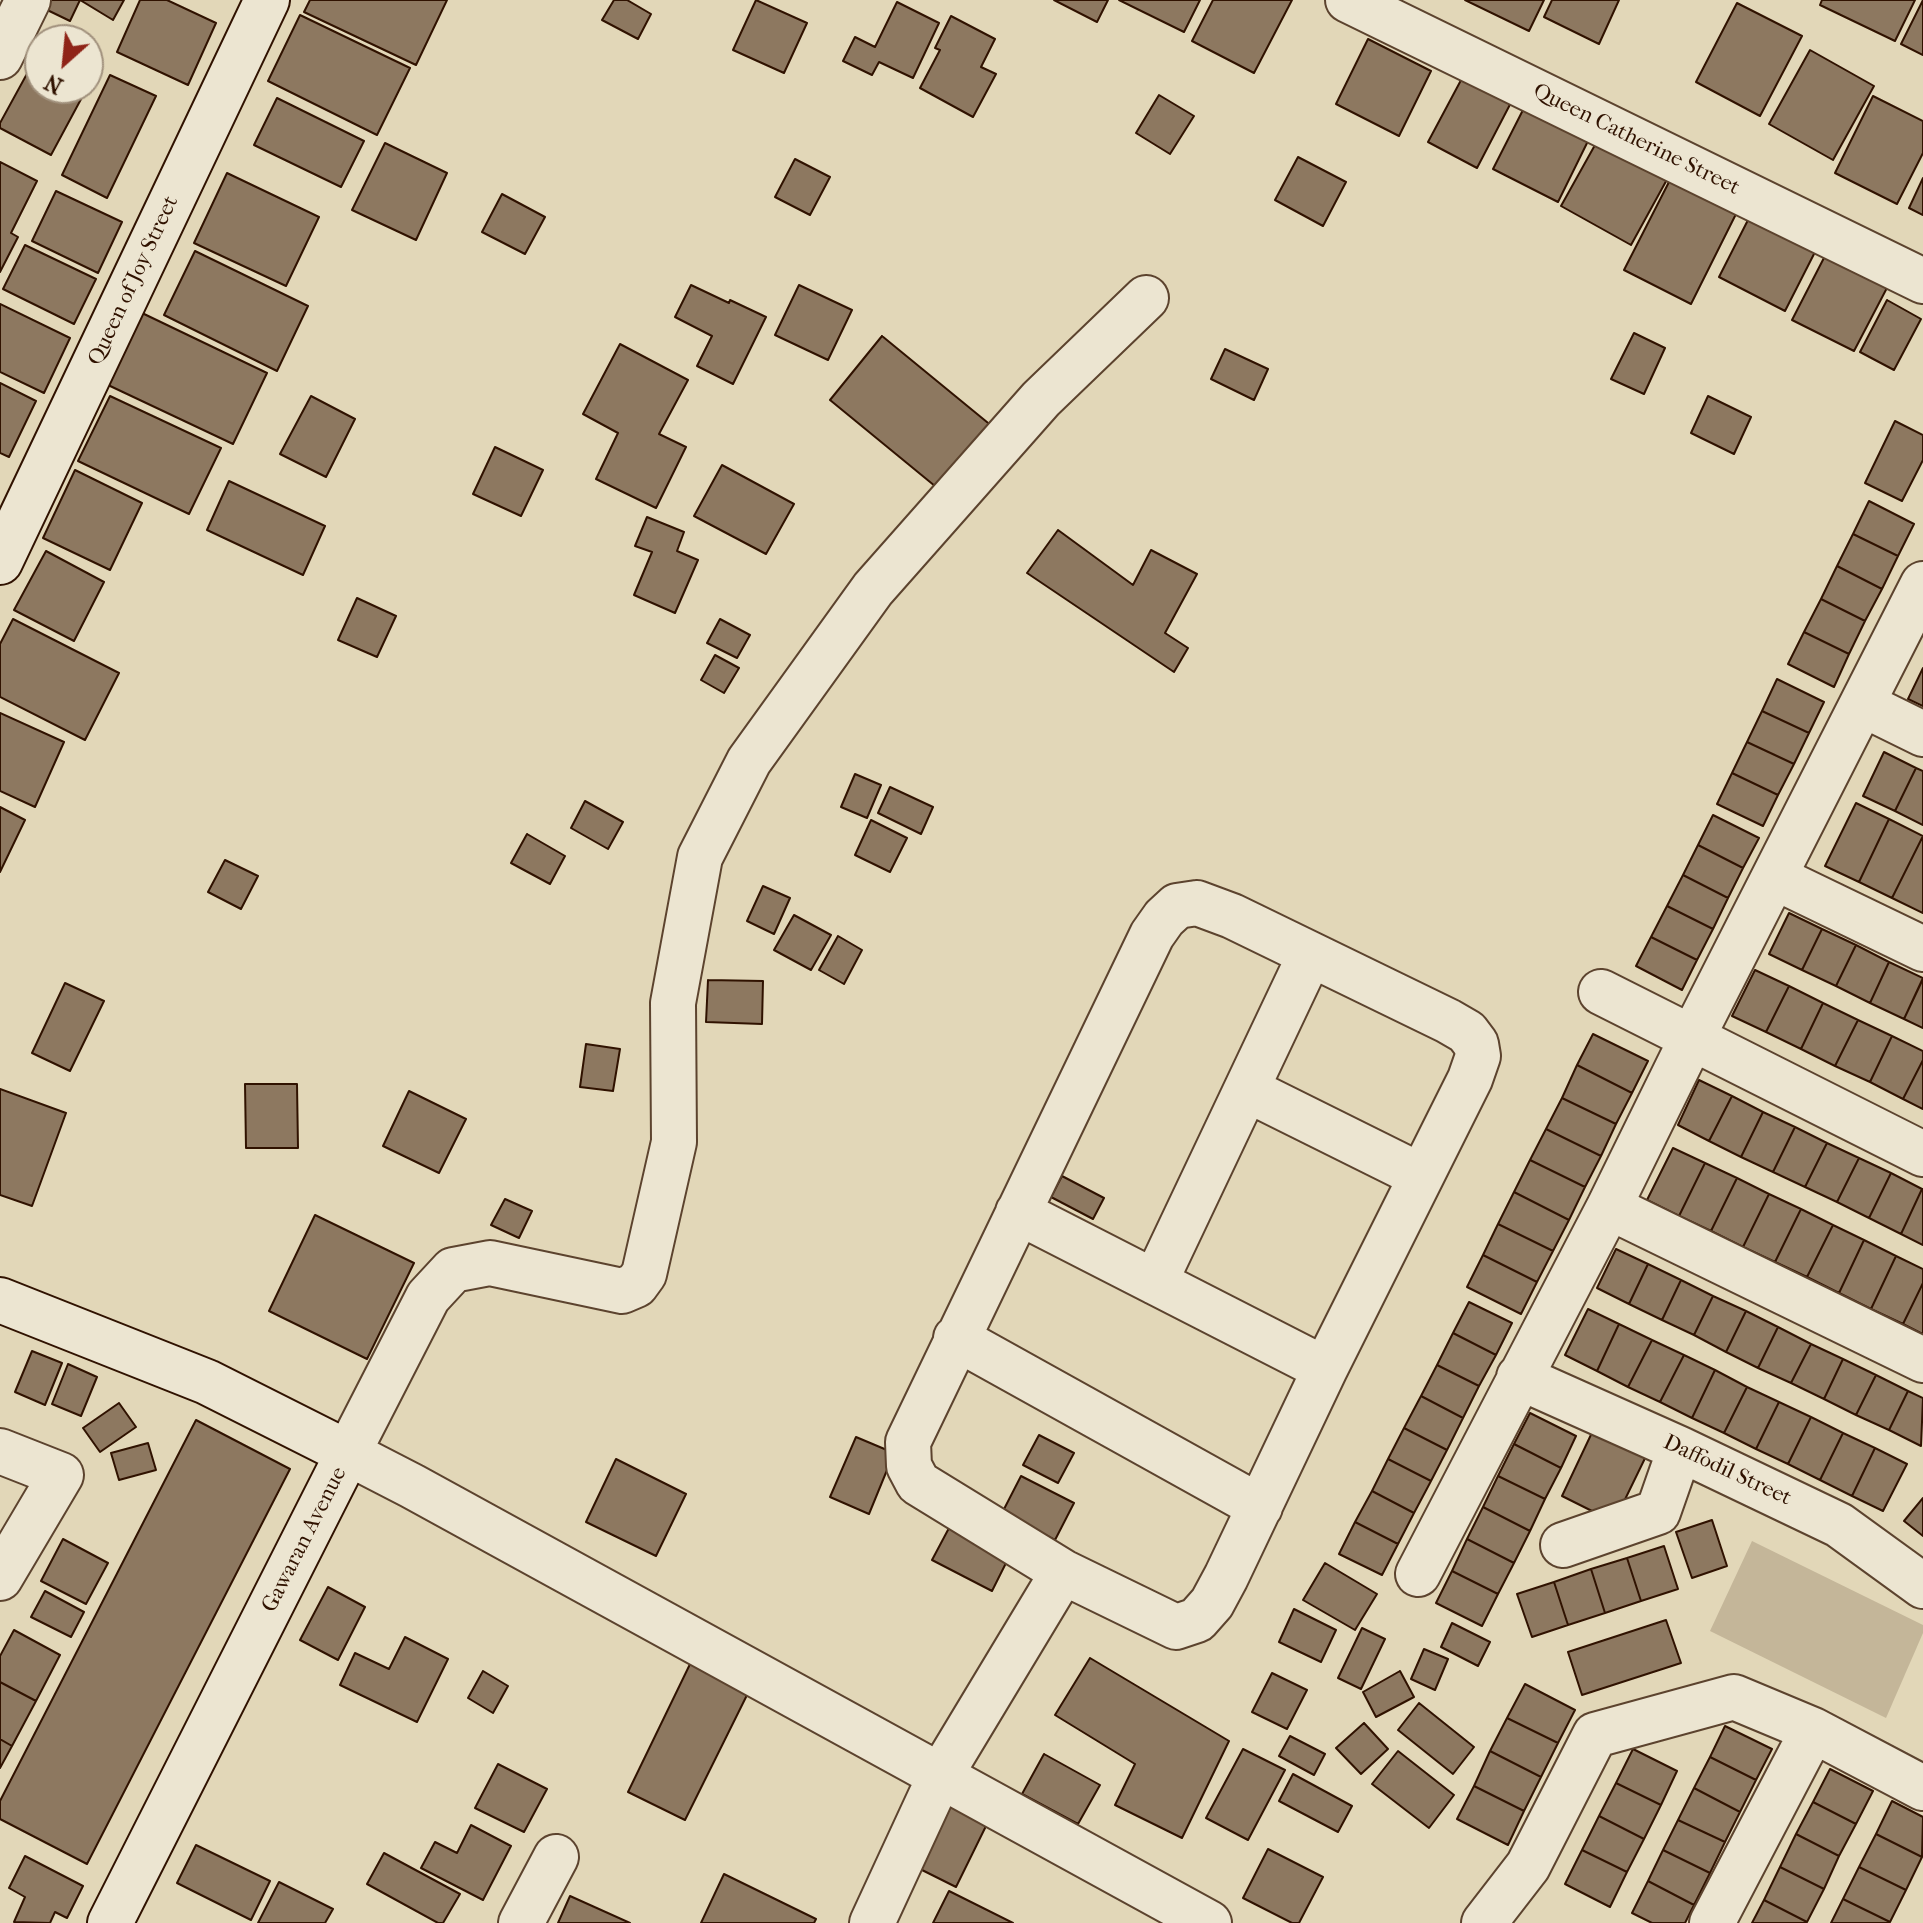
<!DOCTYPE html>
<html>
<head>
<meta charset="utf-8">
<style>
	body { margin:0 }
	#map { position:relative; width:1923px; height:1923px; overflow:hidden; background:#e2d7b8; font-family:"IM FELL French Canon",serif }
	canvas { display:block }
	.north { position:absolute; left:24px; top:24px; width:80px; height:80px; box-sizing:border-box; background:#ece5d1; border:2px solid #a1917d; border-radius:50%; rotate:207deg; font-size:22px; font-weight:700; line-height:32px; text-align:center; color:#301200 }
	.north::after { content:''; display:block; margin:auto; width:28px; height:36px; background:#8f2418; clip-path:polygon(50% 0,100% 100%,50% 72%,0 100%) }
</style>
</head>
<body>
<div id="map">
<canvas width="1923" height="1923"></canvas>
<div class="north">N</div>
</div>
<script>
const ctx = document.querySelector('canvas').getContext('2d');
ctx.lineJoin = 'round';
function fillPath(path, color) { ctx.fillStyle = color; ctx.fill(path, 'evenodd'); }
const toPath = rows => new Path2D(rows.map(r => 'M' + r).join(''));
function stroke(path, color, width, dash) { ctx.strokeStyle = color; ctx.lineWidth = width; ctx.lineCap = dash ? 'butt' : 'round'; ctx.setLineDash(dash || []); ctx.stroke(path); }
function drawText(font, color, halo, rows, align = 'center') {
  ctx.font = font + ' "IM FELL French Canon",serif'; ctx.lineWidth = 7; ctx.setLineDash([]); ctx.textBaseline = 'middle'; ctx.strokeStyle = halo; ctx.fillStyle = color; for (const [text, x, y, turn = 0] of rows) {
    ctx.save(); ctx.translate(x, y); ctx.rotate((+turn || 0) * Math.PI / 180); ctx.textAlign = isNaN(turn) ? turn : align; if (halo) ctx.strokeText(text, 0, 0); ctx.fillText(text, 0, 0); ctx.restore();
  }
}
const green = toPath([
	[1752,1541,1923,1625,1923,1633,1886,1718,1710,1631]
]);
const building = toPath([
	[42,0,124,0,113,20,80,0,70,21,39,6,42,0],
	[140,0,167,0,216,23,188,85,117,52,140,0],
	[310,0,447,0,416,65,304,12,310,0],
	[614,0,627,0,651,14,638,39,602,20,614,0],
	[756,0,807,23,784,73,733,50,756,0],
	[1054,0,1108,0,1097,22,1054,0],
	[1119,0,1200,0,1184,32,1119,0],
	[1213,0,1292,0,1254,73,1192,41,1213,0],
	[1465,0,1544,0,1529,31,1465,0],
	[1552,0,1619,0,1599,44,1544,17,1552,0],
	[1822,0,1915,0,1895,41,1820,5,1822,0],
	[1923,0,1923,55,1901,44,1923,0],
	[897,2,939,23,913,78,879,62,872,75,843,61,855,37,875,47,897,2],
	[1737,3,1802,36,1760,116,1696,82,1737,3],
	[300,15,410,68,377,135,268,81,300,15],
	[951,16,995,39,981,67,996,74,973,117,920,88,940,50,935,48,951,16],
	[1368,39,1431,71,1399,136,1336,104,1368,39],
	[40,50,40,88,87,88,51,155,0,128,0,123,40,50],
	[1810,50,1874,86,1833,160,1769,124,1810,50],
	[1468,67,1516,93,1477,168,1428,142,1468,67],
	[110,75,156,96,107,198,62,175,110,75],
	[1159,95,1194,116,1170,154,1136,133,1159,95],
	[1873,96,1923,121,1923,153,1897,204,1835,173,1873,96],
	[277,98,364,141,341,187,254,145,277,98],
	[1525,106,1589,139,1558,202,1493,169,1525,106],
	[1600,136,1670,174,1631,245,1561,206,1600,136],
	[385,143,447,173,416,240,352,210,385,143],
	[1298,157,1346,182,1323,226,1275,200,1298,157],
	[795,159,830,177,810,215,775,197,795,159],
	[0,162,37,181,11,233,18,237,0,272,0,162],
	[227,173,319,217,286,286,194,243,227,173],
	[1923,178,1923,215,1909,208,1923,178],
	[1670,180,1736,214,1691,304,1624,270,1670,180],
	[56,191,122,222,98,273,32,241,56,191],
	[502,194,545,217,525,254,482,232,502,194],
	[1749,218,1815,252,1785,311,1719,277,1749,218],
	[25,245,96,279,74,324,3,289,25,245],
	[195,251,308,306,277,371,164,315,195,251],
	[1827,252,1889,284,1854,351,1792,320,1827,252],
	[691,285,729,303,730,300,766,317,733,384,697,366,712,336,675,317,691,285],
	[799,285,852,310,828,360,775,335,799,285],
	[1887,300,1921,319,1894,370,1860,352,1887,300],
	[0,304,70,338,44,393,0,372,0,304],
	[142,313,267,373,233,444,108,385,142,313],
	[1634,333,1665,348,1644,394,1611,379,1634,333],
	[882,336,993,427,941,491,830,400,882,336],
	[620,344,688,380,659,434,686,447,656,508,596,479,618,433,583,414,620,344],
	[1225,349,1268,369,1254,400,1211,379,1225,349],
	[0,383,36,401,9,457,0,453,0,383],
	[110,396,221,448,189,514,78,461,110,396],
	[311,396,355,419,326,477,280,454,311,396],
	[1708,396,1751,417,1734,454,1691,433,1708,396],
	[1895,421,1923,435,1923,460,1902,501,1865,483,1895,421],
	[495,447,543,470,521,516,473,494,495,447],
	[722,465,794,504,766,554,694,516,722,465],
	[75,470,142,503,110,570,43,538,75,470],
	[229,481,325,526,303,575,207,530,229,481],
	[1869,501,1914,524,1898,556,1853,534,1869,501],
	[647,517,684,532,677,551,698,560,675,613,634,595,652,552,635,546,647,517],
	[1058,530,1133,585,1151,550,1197,574,1165,633,1188,648,1174,672,1027,573,1058,530],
	[1853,534,1898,556,1882,589,1837,566,1853,534],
	[46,551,104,582,74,641,14,610,46,551],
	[1837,566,1882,589,1865,621,1821,599,1837,566],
	[357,598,396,616,377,657,338,640,357,598],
	[1821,599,1865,621,1849,654,1804,632,1821,599],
	[13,619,119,673,85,740,0,697,0,644,13,619],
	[720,619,750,635,737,658,707,643,720,619],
	[1804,632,1849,654,1834,687,1788,664,1804,632],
	[715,655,739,668,724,693,701,680,715,655],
	[1923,668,1923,706,1908,699,1923,668],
	[1777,679,1824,702,1809,733,1762,711,1777,679],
	[1762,711,1809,733,1794,764,1747,742,1762,711],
	[0,713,64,742,35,807,0,791,0,713],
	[1747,742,1794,764,1778,795,1732,773,1747,742],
	[1884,752,1916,768,1895,811,1863,796,1884,752],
	[1916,768,1923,771,1923,825,1895,811,1916,768],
	[1732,773,1778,795,1763,826,1717,804,1732,773],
	[855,774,881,785,867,818,841,807,855,774],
	[890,787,933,807,921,834,878,813,890,787],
	[585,801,623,822,608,849,571,828,585,801],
	[1856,803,1889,819,1859,882,1825,866,1856,803],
	[0,807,25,820,0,872,0,807],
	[1713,815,1759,838,1743,868,1698,845,1713,815],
	[1889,819,1923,836,1892,898,1859,882,1889,819],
	[871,820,907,838,890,872,855,855,871,820],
	[527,834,565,856,550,884,511,863,527,834],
	[1923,836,1923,913,1892,898,1923,836],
	[1698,845,1743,868,1728,898,1683,875,1698,845],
	[225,860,258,876,241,909,208,892,225,860],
	[1683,875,1728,898,1713,929,1667,906,1683,875],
	[763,886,790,898,774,934,747,921,763,886],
	[1667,906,1713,929,1697,960,1651,937,1667,906],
	[1789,913,1822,929,1802,970,1769,954,1789,913],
	[794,915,831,935,811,970,774,950,794,915],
	[1822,929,1856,945,1836,986,1802,970,1822,929],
	[838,936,862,950,844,984,819,970,838,936],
	[1651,937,1697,960,1682,990,1636,966,1651,937],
	[1856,945,1889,962,1870,1003,1836,986,1856,945],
	[1889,962,1923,978,1904,1019,1870,1003,1889,962],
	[1755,970,1789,986,1766,1032,1732,1016,1755,970],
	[1923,979,1923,1028,1904,1019,1923,979],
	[708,980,763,981,762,1024,706,1022,708,980],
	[65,983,104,1001,70,1071,32,1053,65,983],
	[1789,986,1823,1003,1801,1049,1766,1032,1789,986],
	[1823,1003,1858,1020,1835,1066,1801,1049,1823,1003],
	[1858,1020,1892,1036,1870,1082,1835,1066,1858,1020],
	[1593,1034,1648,1061,1632,1093,1577,1065,1593,1034],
	[1892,1036,1923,1051,1923,1060,1903,1099,1870,1082,1892,1036],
	[586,1044,620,1049,613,1091,580,1087,586,1044],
	[1923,1060,1923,1109,1903,1099,1923,1060],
	[1577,1065,1632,1093,1616,1124,1562,1098,1577,1065],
	[1699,1080,1732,1096,1709,1141,1678,1125,1699,1080],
	[245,1084,297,1084,298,1148,246,1148,245,1084],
	[0,1089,66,1113,32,1206,0,1195,0,1089],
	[409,1091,466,1119,439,1173,383,1146,409,1091],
	[1732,1096,1763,1112,1741,1157,1709,1141,1732,1096],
	[1562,1098,1616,1124,1601,1156,1546,1129,1562,1098],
	[1763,1112,1795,1127,1773,1172,1741,1157,1763,1112],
	[1795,1127,1827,1143,1805,1187,1773,1172,1795,1127],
	[1546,1129,1601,1156,1585,1187,1530,1160,1546,1129],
	[1827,1143,1859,1158,1837,1202,1805,1187,1827,1143],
	[1673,1148,1705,1163,1679,1216,1647,1200,1673,1148],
	[1859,1158,1891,1173,1869,1218,1837,1202,1859,1158],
	[1530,1160,1585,1187,1569,1220,1514,1192,1530,1160],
	[1705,1163,1737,1178,1711,1231,1679,1216,1705,1163],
	[1891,1173,1922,1189,1901,1234,1869,1218,1891,1173],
	[1062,1176,1104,1198,1093,1219,1051,1197,1062,1176],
	[1737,1178,1769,1194,1743,1247,1711,1231,1737,1178],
	[1922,1189,1923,1189,1923,1245,1901,1234,1922,1189],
	[1514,1192,1569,1220,1553,1251,1498,1224,1514,1192],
	[1769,1194,1801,1209,1775,1262,1743,1247,1769,1194],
	[505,1199,532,1211,519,1238,491,1225,505,1199],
	[1801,1209,1833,1225,1807,1277,1775,1262,1801,1209],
	[315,1215,414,1263,367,1359,269,1311,315,1215],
	[1498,1224,1553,1251,1537,1282,1483,1255,1498,1224],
	[1833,1225,1864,1240,1839,1293,1807,1277,1833,1225],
	[1864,1240,1896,1256,1871,1309,1839,1293,1864,1240],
	[1616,1249,1648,1264,1629,1304,1597,1288,1616,1249],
	[1483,1255,1537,1282,1521,1314,1467,1287,1483,1255],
	[1896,1256,1923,1269,1923,1283,1903,1324,1871,1309,1896,1256],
	[1648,1264,1681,1280,1662,1320,1629,1304,1648,1264],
	[1681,1280,1713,1296,1694,1335,1662,1320,1681,1280],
	[1923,1283,1923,1334,1903,1324,1923,1283],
	[1713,1296,1746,1311,1726,1352,1694,1335,1713,1296],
	[1469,1302,1512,1323,1496,1355,1453,1333,1469,1302],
	[1588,1309,1619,1324,1597,1371,1565,1355,1588,1309],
	[1746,1311,1778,1327,1758,1368,1726,1352,1746,1311],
	[1619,1324,1652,1340,1628,1387,1597,1371,1619,1324],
	[1778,1327,1811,1344,1791,1383,1758,1368,1778,1327],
	[1453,1333,1496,1355,1479,1386,1437,1365,1453,1333],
	[1652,1340,1684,1355,1660,1402,1628,1387,1652,1340],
	[1811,1344,1843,1359,1824,1399,1791,1383,1811,1344],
	[32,1351,62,1363,45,1405,15,1392,32,1351],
	[1684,1355,1715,1370,1692,1418,1660,1402,1684,1355],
	[1843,1359,1876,1375,1856,1415,1824,1399,1843,1359],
	[68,1364,97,1377,81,1416,52,1404,68,1364],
	[1437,1365,1479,1386,1463,1418,1421,1396,1437,1365],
	[1715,1370,1747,1387,1724,1433,1692,1418,1715,1370],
	[1876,1375,1908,1391,1889,1430,1856,1415,1876,1375],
	[1747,1387,1779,1402,1756,1449,1724,1433,1747,1387],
	[1908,1391,1923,1398,1921,1446,1889,1430,1908,1391],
	[1421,1396,1463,1418,1447,1450,1404,1428,1421,1396],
	[1779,1402,1811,1417,1788,1464,1756,1449,1779,1402],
	[119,1403,136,1427,100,1452,83,1428,119,1403],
	[1530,1413,1576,1436,1561,1468,1514,1444,1530,1413],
	[1811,1417,1843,1433,1820,1480,1788,1464,1811,1417],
	[196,1420,290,1469,87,1864,0,1819,0,1801,196,1420],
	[1597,1422,1650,1448,1614,1522,1562,1496,1597,1422],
	[1404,1428,1447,1450,1431,1481,1388,1459,1404,1428],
	[1843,1433,1875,1448,1852,1496,1820,1480,1843,1433],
	[1039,1435,1074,1453,1058,1483,1023,1465,1039,1435],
	[856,1437,894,1453,869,1514,830,1497,856,1437],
	[148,1443,156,1470,119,1480,111,1453,148,1443],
	[1514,1444,1561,1468,1545,1499,1498,1476,1514,1444],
	[1875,1448,1907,1464,1883,1511,1852,1496,1875,1448],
	[616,1459,686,1494,656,1556,586,1522,616,1459],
	[1388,1459,1431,1481,1414,1513,1372,1491,1388,1459],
	[1021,1476,1074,1503,1055,1540,1002,1513,1021,1476],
	[1498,1476,1545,1499,1530,1531,1483,1507,1498,1476],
	[1372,1491,1414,1513,1398,1544,1355,1522,1372,1491],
	[1923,1498,1923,1536,1904,1521,1923,1498],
	[1483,1507,1530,1531,1514,1563,1467,1539,1483,1507],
	[1712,1520,1727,1566,1692,1578,1676,1532,1712,1520],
	[1355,1522,1398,1544,1382,1575,1339,1554,1355,1522],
	[949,1528,1008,1559,992,1591,932,1560,949,1528],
	[63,1539,108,1563,86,1604,41,1581,63,1539],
	[1467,1539,1514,1563,1498,1594,1452,1571,1467,1539],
	[1664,1546,1678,1589,1641,1601,1627,1558,1664,1546],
	[1627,1558,1641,1601,1605,1613,1591,1569,1627,1558],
	[1325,1563,1377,1594,1355,1630,1303,1600,1325,1563],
	[1591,1569,1605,1613,1568,1625,1554,1582,1591,1569],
	[1452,1571,1498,1594,1482,1626,1436,1603,1452,1571],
	[1554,1582,1568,1625,1532,1637,1517,1594,1554,1582],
	[328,1587,365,1607,338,1660,300,1640,328,1587],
	[45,1591,84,1612,71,1637,31,1617,45,1591],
	[1294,1609,1336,1630,1321,1662,1279,1642,1294,1609],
	[1666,1620,1681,1663,1582,1695,1568,1652,1666,1620],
	[1452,1623,1490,1642,1478,1666,1441,1647,1452,1623],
	[1362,1628,1385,1639,1361,1689,1338,1678,1362,1628],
	[14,1630,60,1655,36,1701,0,1682,0,1656,14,1630],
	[405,1637,448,1659,417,1722,340,1685,355,1653,389,1669,405,1637],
	[1424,1649,1448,1659,1435,1690,1411,1679,1424,1649],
	[1090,1658,1229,1741,1182,1838,1115,1805,1135,1764,1055,1715,1090,1658],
	[692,1660,750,1689,685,1820,628,1792,692,1660],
	[483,1671,508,1686,493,1713,468,1698,483,1671],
	[1400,1671,1414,1697,1376,1717,1363,1692,1400,1671],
	[1272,1673,1307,1690,1287,1729,1252,1712,1272,1673],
	[0,1682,36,1701,12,1746,0,1739,0,1682],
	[1525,1684,1575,1710,1558,1743,1507,1718,1525,1684],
	[1419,1703,1474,1747,1453,1774,1398,1730,1419,1703],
	[1507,1718,1558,1743,1541,1777,1490,1751,1507,1718],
	[1364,1723,1388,1749,1361,1774,1336,1748,1364,1723],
	[1725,1726,1772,1749,1756,1780,1710,1757,1725,1726],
	[1290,1736,1325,1754,1314,1775,1279,1756,1290,1736],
	[0,1739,12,1746,0,1768,0,1739],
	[1243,1749,1285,1770,1248,1840,1206,1818,1243,1749],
	[1633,1749,1677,1771,1661,1805,1616,1783,1633,1749],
	[1398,1751,1454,1795,1429,1828,1372,1784,1398,1751],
	[1490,1751,1541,1777,1524,1811,1474,1786,1490,1751],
	[1044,1754,1100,1785,1078,1824,1022,1794,1044,1754],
	[1710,1757,1756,1780,1740,1812,1694,1788,1710,1757],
	[498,1764,547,1789,524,1832,475,1808,498,1764],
	[1830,1769,1873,1791,1856,1824,1813,1802,1830,1769],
	[1293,1774,1352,1806,1338,1832,1279,1801,1293,1774],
	[1616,1783,1661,1805,1644,1839,1599,1816,1616,1783],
	[1474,1786,1524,1811,1508,1845,1457,1819,1474,1786],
	[1694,1788,1740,1812,1725,1842,1678,1820,1694,1788],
	[1892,1801,1923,1817,1922,1857,1876,1834,1892,1801],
	[1813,1802,1856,1824,1839,1856,1796,1834,1813,1802],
	[947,1804,987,1824,956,1887,916,1867,947,1804],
	[1599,1816,1644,1839,1627,1872,1582,1850,1599,1816],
	[1678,1820,1725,1842,1710,1873,1663,1850,1678,1820],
	[471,1825,511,1846,483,1900,421,1868,435,1842,457,1853,471,1825],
	[1796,1834,1839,1856,1824,1889,1780,1867,1796,1834],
	[1876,1834,1922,1857,1906,1890,1859,1867,1876,1834],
	[196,1845,270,1881,251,1920,177,1883,196,1845],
	[1268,1849,1323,1877,1299,1923,1292,1923,1243,1898,1268,1849],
	[1582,1850,1627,1872,1610,1907,1565,1884,1582,1850],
	[1663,1850,1710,1873,1694,1905,1648,1881,1663,1850],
	[384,1853,460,1894,443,1923,438,1923,367,1884,384,1853],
	[25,1856,83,1886,67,1918,55,1912,50,1923,14,1922,25,1897,9,1888,25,1856],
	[1780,1867,1824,1889,1807,1922,1764,1900,1780,1867],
	[1859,1867,1906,1890,1890,1922,1843,1899,1859,1867],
	[724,1874,816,1919,814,1923,701,1923,724,1874],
	[1648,1881,1694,1905,1685,1923,1652,1923,1632,1913,1648,1881],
	[279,1882,333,1909,325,1923,258,1923,279,1882],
	[949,1891,1013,1923,933,1923,949,1891],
	[570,1896,630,1923,558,1923,570,1896],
	[1843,1899,1890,1922,1889,1923,1831,1923,1843,1899],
	[1764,1900,1807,1922,1806,1923,1752,1923,1764,1900]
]);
const street = toPath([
	[1348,0,1923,281],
	[0,57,28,0],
	[1146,298,1041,399,873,589,749,761,700,857,673,1003,674,1142,644,1274,636,1285,622,1291,490,1263,453,1270,428,1297,348,1453,412,1486,1209,1923],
	[1862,704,1923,734],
	[1774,877,1923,949],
	[1197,903,1232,916,1448,1021,1467,1032,1476,1044,1478,1056,1470,1079,1325,1369,1226,1577,1212,1603,1197,1620,1176,1627,1063,1572,918,1483,909,1466,908,1442,1152,935,1164,918,1177,906,1197,903],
	[1601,992,1923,1154],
	[1248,1090,1421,1176],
	[1609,1207,1923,1360],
	[1018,1212,1325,1369],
	[1155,1282,1310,955],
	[956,1338,1260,1507],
	[1519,1377,1680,1449,1839,1525,1923,1586],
	[0,1451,61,1475,0,1578],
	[1563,1545,1658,1512,1680,1449],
	[1418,1574,1609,1207,1692,1038,1923,584],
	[521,1923,556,1857],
	[872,1923,940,1776,1063,1572],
	[1484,1923,1528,1866,1595,1735,1734,1697,1813,1730,1923,1788],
	[1712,1923,1813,1730]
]);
const secondary = toPath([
	[0,562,267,0],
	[0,1300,207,1382,348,1453,110,1923]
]);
const streetNames = [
	["Queen Catherine Street",1636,140,26],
	["Queen of Joy Street",134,281,-65],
	["Daffodil Street",1727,1471,25],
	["Gawaran Avenue",305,1540,-63]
];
fillPath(green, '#c4b699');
fillPath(building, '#8d7860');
stroke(building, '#301200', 2);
stroke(street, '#5c432e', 48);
stroke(secondary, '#301200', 48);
stroke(street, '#ece5d1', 44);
stroke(secondary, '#ece5d1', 44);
drawText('22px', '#301200', '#ece5d1', streetNames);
</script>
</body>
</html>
